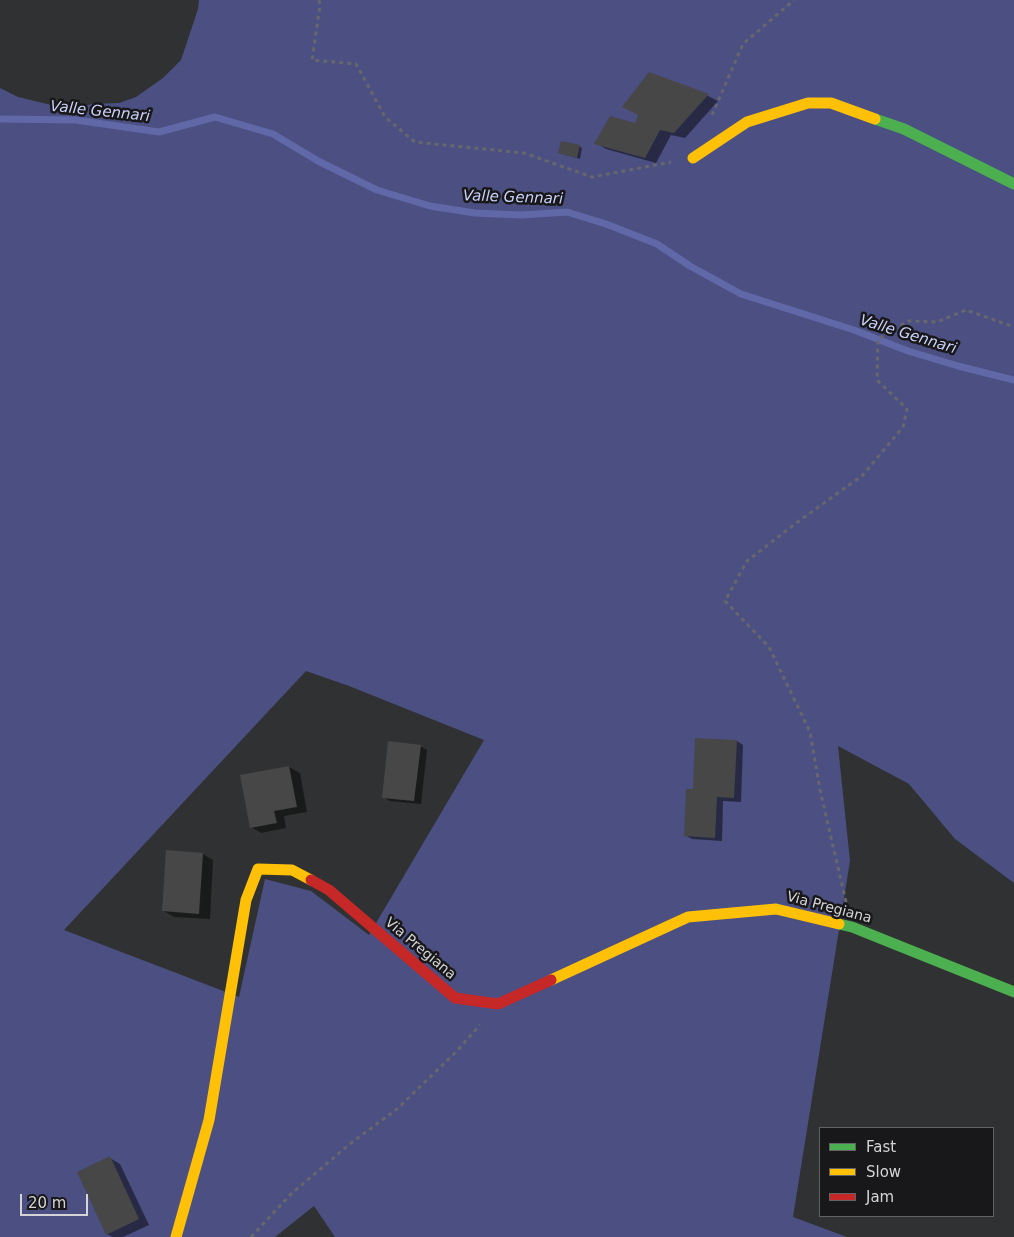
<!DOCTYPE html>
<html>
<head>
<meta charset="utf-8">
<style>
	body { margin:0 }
	#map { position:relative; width:1014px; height:1237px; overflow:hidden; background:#303132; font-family:"DejaVu Sans",sans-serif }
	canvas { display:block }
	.legend { position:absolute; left:819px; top:1127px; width:175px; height:90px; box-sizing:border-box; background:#18181a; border:1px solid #636365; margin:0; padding:6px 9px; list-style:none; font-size:15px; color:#d4d4d6 }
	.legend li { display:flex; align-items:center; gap:10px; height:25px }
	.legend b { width:25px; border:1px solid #636365 }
	.scale { position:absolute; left:20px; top:1194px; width:68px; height:22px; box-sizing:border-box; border:2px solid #d4d4d6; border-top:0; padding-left:6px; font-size:15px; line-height:18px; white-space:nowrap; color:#d4d4d6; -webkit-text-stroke:4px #18181a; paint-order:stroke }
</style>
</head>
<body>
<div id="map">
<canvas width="1014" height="1237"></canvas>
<ul class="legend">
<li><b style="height:6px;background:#4caf50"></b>Fast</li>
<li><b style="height:6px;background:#ffc107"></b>Slow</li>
<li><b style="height:6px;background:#c62828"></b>Jam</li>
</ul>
<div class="scale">20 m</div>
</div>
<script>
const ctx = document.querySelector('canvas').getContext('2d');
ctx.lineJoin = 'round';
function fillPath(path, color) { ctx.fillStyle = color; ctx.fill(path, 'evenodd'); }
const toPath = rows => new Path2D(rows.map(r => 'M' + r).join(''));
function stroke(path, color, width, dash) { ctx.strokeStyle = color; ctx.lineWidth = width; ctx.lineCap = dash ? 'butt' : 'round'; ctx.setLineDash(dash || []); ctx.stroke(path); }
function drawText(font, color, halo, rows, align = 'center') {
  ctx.font = font + ' "DejaVu Sans",sans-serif'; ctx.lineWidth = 5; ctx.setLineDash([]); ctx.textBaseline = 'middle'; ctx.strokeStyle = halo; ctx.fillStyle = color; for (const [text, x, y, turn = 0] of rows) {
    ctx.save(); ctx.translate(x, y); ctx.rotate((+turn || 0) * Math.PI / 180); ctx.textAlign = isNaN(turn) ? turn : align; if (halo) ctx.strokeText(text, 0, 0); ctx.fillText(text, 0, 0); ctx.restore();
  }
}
const green = toPath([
	[199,0,1014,0,1014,883,955,839,909,784,838,746,850,861,793,1217,847,1237,335,1237,314,1206,275,1237,0,1237,0,88,18,97,72,110,91,104,119,103,136,97,163,78,181,60,198,9],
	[306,671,349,686,484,740,369,935,311,891,265,879,239,997,64,930]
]);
const shadow = toPath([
	[650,73,708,96,718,101,685,138,671,135,656,163,606,149,596,143,636,125],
	[579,146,582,148,580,159,559,153],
	[737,741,743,745,741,802,723,801,722,841,692,839,685,835,694,790],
	[420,746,427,750,421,804,390,801,383,797],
	[289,767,300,773,307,812,284,816,286,828,261,833,251,827],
	[167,852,203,854,213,860,210,919,174,917,164,911],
	[110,1158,120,1164,149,1225,123,1237,113,1237,107,1234]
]);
const stream = toPath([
	[0,119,76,120,159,132,215,117,273,134,318,161,377,190,430,206,475,213,521,215,567,212,606,224,657,244,690,266,741,294,854,330,908,351,958,366,1014,380]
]);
const building = toPath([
	[649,72,709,94,674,133,660,130,645,158,594,144,610,116,635,123,638,115,622,107],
	[561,141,580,145,577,158,558,153],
	[695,738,737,740,734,798,717,797,715,838,684,836,686,789,693,789],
	[388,741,421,745,414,801,382,798],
	[289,766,297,807,274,811,277,823,250,828,240,775],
	[166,850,203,853,199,914,162,911],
	[110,1156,139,1219,106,1235,77,1172]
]);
const path = toPath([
	[319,0,320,5,312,60,356,64,385,117,415,142,524,153,592,177,671,162],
	[712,115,743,44,794,0],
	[846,902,820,790,810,732,769,647,725,601,747,561,799,521,863,475,903,427,907,409,877,380,878,339,908,321,937,322,966,310,1014,327],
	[251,1237,291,1194,351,1143,397,1109,457,1051,480,1025]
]);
const fast = toPath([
	[875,119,904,129,1014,184],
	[839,924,852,927,1014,992]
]);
const slow = toPath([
	[693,158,747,122,808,103,831,103,875,119],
	[551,980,688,917,776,909,839,924],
	[176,1237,209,1120,246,900,258,869,292,870,311,880]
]);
const jam = toPath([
	[311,880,329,890,455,998,498,1004,551,980]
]);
const streetNames = [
	["Via Pregiana",829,908,15],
	["Via Pregiana",420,949,40]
];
const waterNames = [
	["Valle Gennari",100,112,6],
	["Valle Gennari",513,198,2],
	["Valle Gennari",908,335,17]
];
fillPath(green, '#4b4f82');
fillPath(shadow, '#0007');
stroke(stream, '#6168a8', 7);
fillPath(building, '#474748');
stroke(path, '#66676d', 3, [4, 4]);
stroke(fast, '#4caf50', 11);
stroke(slow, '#ffc107', 11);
stroke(jam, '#c62828', 11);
drawText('14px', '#d4d4d6', '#18181a', streetNames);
drawText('italic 15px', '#cad1f9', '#18181a', waterNames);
</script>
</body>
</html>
